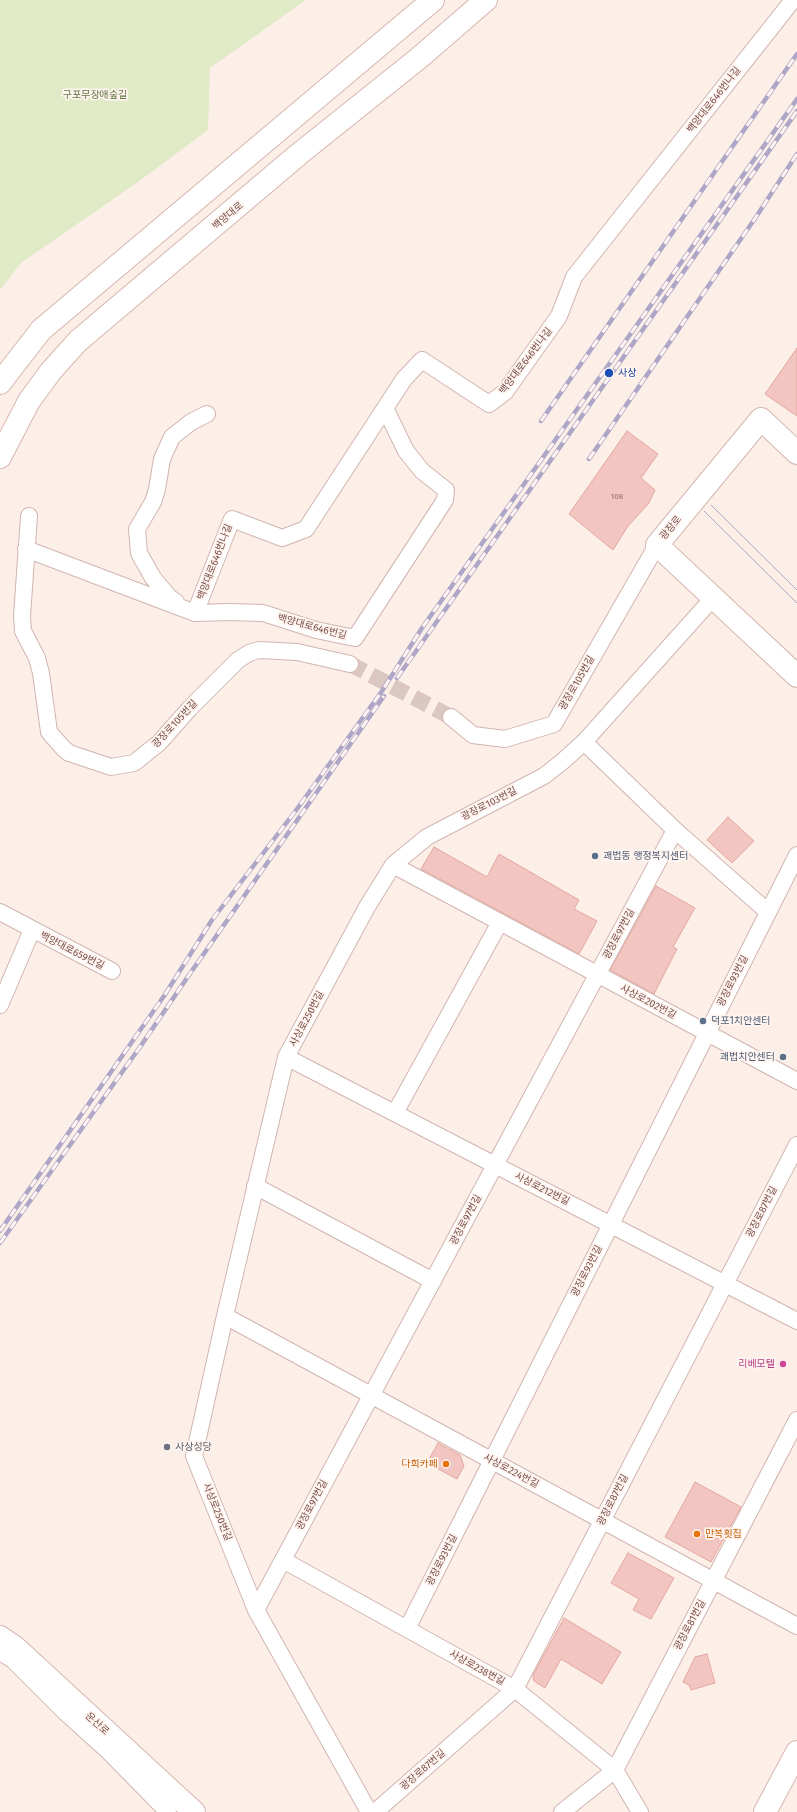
<!DOCTYPE html>
<html>
<head>
<meta charset="utf-8">
<style>
	body { margin:0 }
	canvas { display:block; background:#fcefe8 }
</style>
</head>
<body>
<canvas width="797" height="1812"></canvas>
<script>
const ctx = document.querySelector('canvas').getContext('2d');
ctx.lineJoin = 'round';
function fillPath(path, color) { ctx.fillStyle = color; ctx.fill(path, 'evenodd'); }
const toPath = rows => new Path2D(rows.map(r => 'M' + r).join(''));
function stroke(path, color, width, dash) { ctx.strokeStyle = color; ctx.lineWidth = width; ctx.lineCap = dash ? 'butt' : 'round'; ctx.setLineDash(dash || []); ctx.stroke(path); }
function drawText(font, color, halo, rows, align = 'center') {
  ctx.font = font + ' "Fira Sans","Noto Sans KR",sans-serif'; ctx.lineWidth = 3.5; ctx.setLineDash([]); ctx.textBaseline = 'middle'; ctx.strokeStyle = halo; ctx.fillStyle = color; for (const [text, x, y, turn = 0] of rows) {
    ctx.save(); ctx.translate(x, y); ctx.rotate((+turn || 0) * Math.PI / 180); ctx.textAlign = isNaN(turn) ? turn : align; if (halo) ctx.strokeText(text, 0, 0); ctx.fillText(text, 0, 0); ctx.restore();
  }
}
const green = toPath([
	[0,0,306,0,210,68,208,130,138,182,21,263,0,290]
]);
const building = toPath([
	[797,348,797,416,765,394,797,348],
	[627,431,658,454,641,478,655,490,649,503,628,526,613,550,569,514,627,431],
	[728,817,754,841,732,863,707,840,728,817],
	[434,847,487,877,499,854,579,900,574,909,597,921,579,954,421,869,434,847],
	[656,886,695,908,673,947,677,949,654,994,610,970,656,886],
	[438,1443,460,1455,464,1466,457,1479,427,1463,438,1443],
	[695,1482,741,1507,711,1562,665,1537,695,1482],
	[628,1553,674,1578,651,1619,633,1610,639,1599,611,1583,628,1553],
	[564,1618,621,1652,602,1684,561,1659,545,1688,534,1681,533,1675,564,1618],
	[707,1654,715,1683,691,1690,689,1685,683,1682,695,1657,707,1654]
]);
const streetTunnel = toPath([
	[350,664,451,717]
]);
const street = toPath([
	[29,516,22,616,23,631,37,658,41,673,49,732,63,748,69,753,111,767,134,763,159,743,190,708,238,660,249,653,259,650,297,652,350,664],
	[26,549,195,613,230,612,263,613,316,630,355,638,445,500,446,490,422,471,406,451,385,408],
	[176,602,169,597,153,578,139,553,137,529,153,502,157,489,162,459,172,437,191,422,207,414],
	[195,613,232,519,282,538,306,529,404,379,422,360,489,404,505,392,559,316,574,277,793,0],
	[451,717,473,735,505,739,554,724,657,545],
	[584,742,675,830,768,912],
	[393,865,797,1081],
	[0,912,112,971],
	[0,1005,32,930],
	[286,1057,797,1321],
	[395,1113,500,922],
	[255,1186,433,1281],
	[225,1316,797,1626],
	[283,1560,515,1689,615,1770,640,1812],
	[256,1610,675,830],
	[407,1629,797,855],
	[0,1652,13,1660,65,1712,107,1750,168,1812],
	[369,1812,256,1610,194,1456,225,1316,286,1057,367,907,393,865,427,837,544,776,563,761,584,742,713,598],
	[375,1812,515,1689,797,1145],
	[562,1812,615,1770,797,1420]
]);
const secondary = toPath([
	[0,383,41,330,433,0],
	[797,453,761,419,657,545,797,676],
	[0,457,29,401,51,371,78,341,299,154,419,58,486,0],
	[0,1637,16,1648,194,1812],
	[765,1812,797,1752]
]);
const tram = toPath([
	[711,505,797,590],
	[704,511,797,603]
]);
const rail = toPath([
	[541,421,797,54],
	[589,459,756,217,797,154],
	[397,678,797,111],
	[0,1231,164,996,212,920,297,809,382,691,422,628,797,99],
	[0,1243,140,1047,189,975,384,696]
]);
const markers = [
	[609,373,5,"#1a4fb4"],
	[595,856,4,"#5c6f8a"],
	[703,1021,4,"#5c6f8a"],
	[783,1057,4,"#5c6f8a"],
	[783,1364,4,"#d1479c"],
	[167,1447,4,"#6b7280"],
	[446,1464,4,"#e8710a"],
	[697,1534,4,"#e8710a"]
];
const numberNames = [
	["108",617,497]
];
const parkNames = [
	["구포무장애숲길",95,95]
];
const streetNames = [
	["백양대로646번나길",714,100,-52],
	["백양대로",228,216,-40],
	["백양대로646번나길",526,361,-53],
	["광장로",671,528,-50],
	["백양대로646번나길",215,562,-69],
	["백양대로646번길",312,627,15],
	["광장로105번길",577,683,-60],
	["광장로105번길",175,724,-47],
	["광장로103번길",489,804,-27],
	["광장로97번길",619,934,-62],
	["백양대로659번길",72,951,27],
	["광장로93번길",733,981,-63],
	["사상로202번길",648,1002,28],
	["사상로250번길",307,1019,-62],
	["사상로212번길",542,1189,27],
	["광장로87번길",762,1212,-63],
	["광장로97번길",466,1220,-62],
	["광장로93번길",587,1271,-63],
	["사상로224번길",511,1471,28],
	["광장로87번길",613,1500,-63],
	["광장로97번길",312,1505,-62],
	["사상로250번길",217,1512,68],
	["광장로93번길",442,1560,-63],
	["광장로81번길",690,1625,-62],
	["사상로238번길",477,1668,29],
	["운산로",97,1724,42],
	["광장로87번길",423,1770,-41]
];
const transitNames = [
	["사상",618,373]
];
const serviceNames = [
	["괘법동 행정복지센터",603,856],
	["덕포1치안센터",711,1021],
	["괘법치안센터",775,1057,"right"]
];
const hotelNames = [
	["리베모텔",775,1364]
];
const worshipNames = [
	["사상성당",175,1447]
];
const foodNames = [
	["다희카페",438,1464],
	["만복횟집",705,1534,"left"]
];
fillPath(green, '#e0eac6');
fillPath(building, '#f2c5c0');
stroke(building, '#e4a6a0', 1);
stroke(streetTunnel, '#dbc7c1', 16, [16, 8]);
stroke(street, '#d1b5b0', 18);
stroke(secondary, '#d6b6b0', 24);
stroke(street, '#fff', 16);
stroke(secondary, '#fff', 22);
stroke(tram, '#aea6c7', 1);
stroke(rail, '#aea6c7', 4.5);
stroke(rail, '#fff4ef', 3, [9]);
for (const [x, y, r, color] of markers) { const dot = new Path2D(); dot.arc(x, y, r, 0, 2 * Math.PI); ctx.fillStyle = color; ctx.fill(dot); stroke(dot, '#fff4ef', 1.5); }
drawText('8px', '#966c69', null, numberNames);
drawText('10px', '#617641', '#fff4ef', parkNames);
drawText('10px', '#774e4c', '#fff4ef', streetNames);
drawText('10px', '#164399', '#fff4ef', transitNames, 'left');
drawText('10px', '#4e5e75', '#fff4ef', serviceNames, 'left');
drawText('10px', '#b23c85', '#fff4ef', hotelNames, 'right');
drawText('10px', '#5b616d', '#fff4ef', worshipNames, 'left');
drawText('10px', '#c56008', '#fff4ef', foodNames, 'right');
</script>
</body>
</html>
